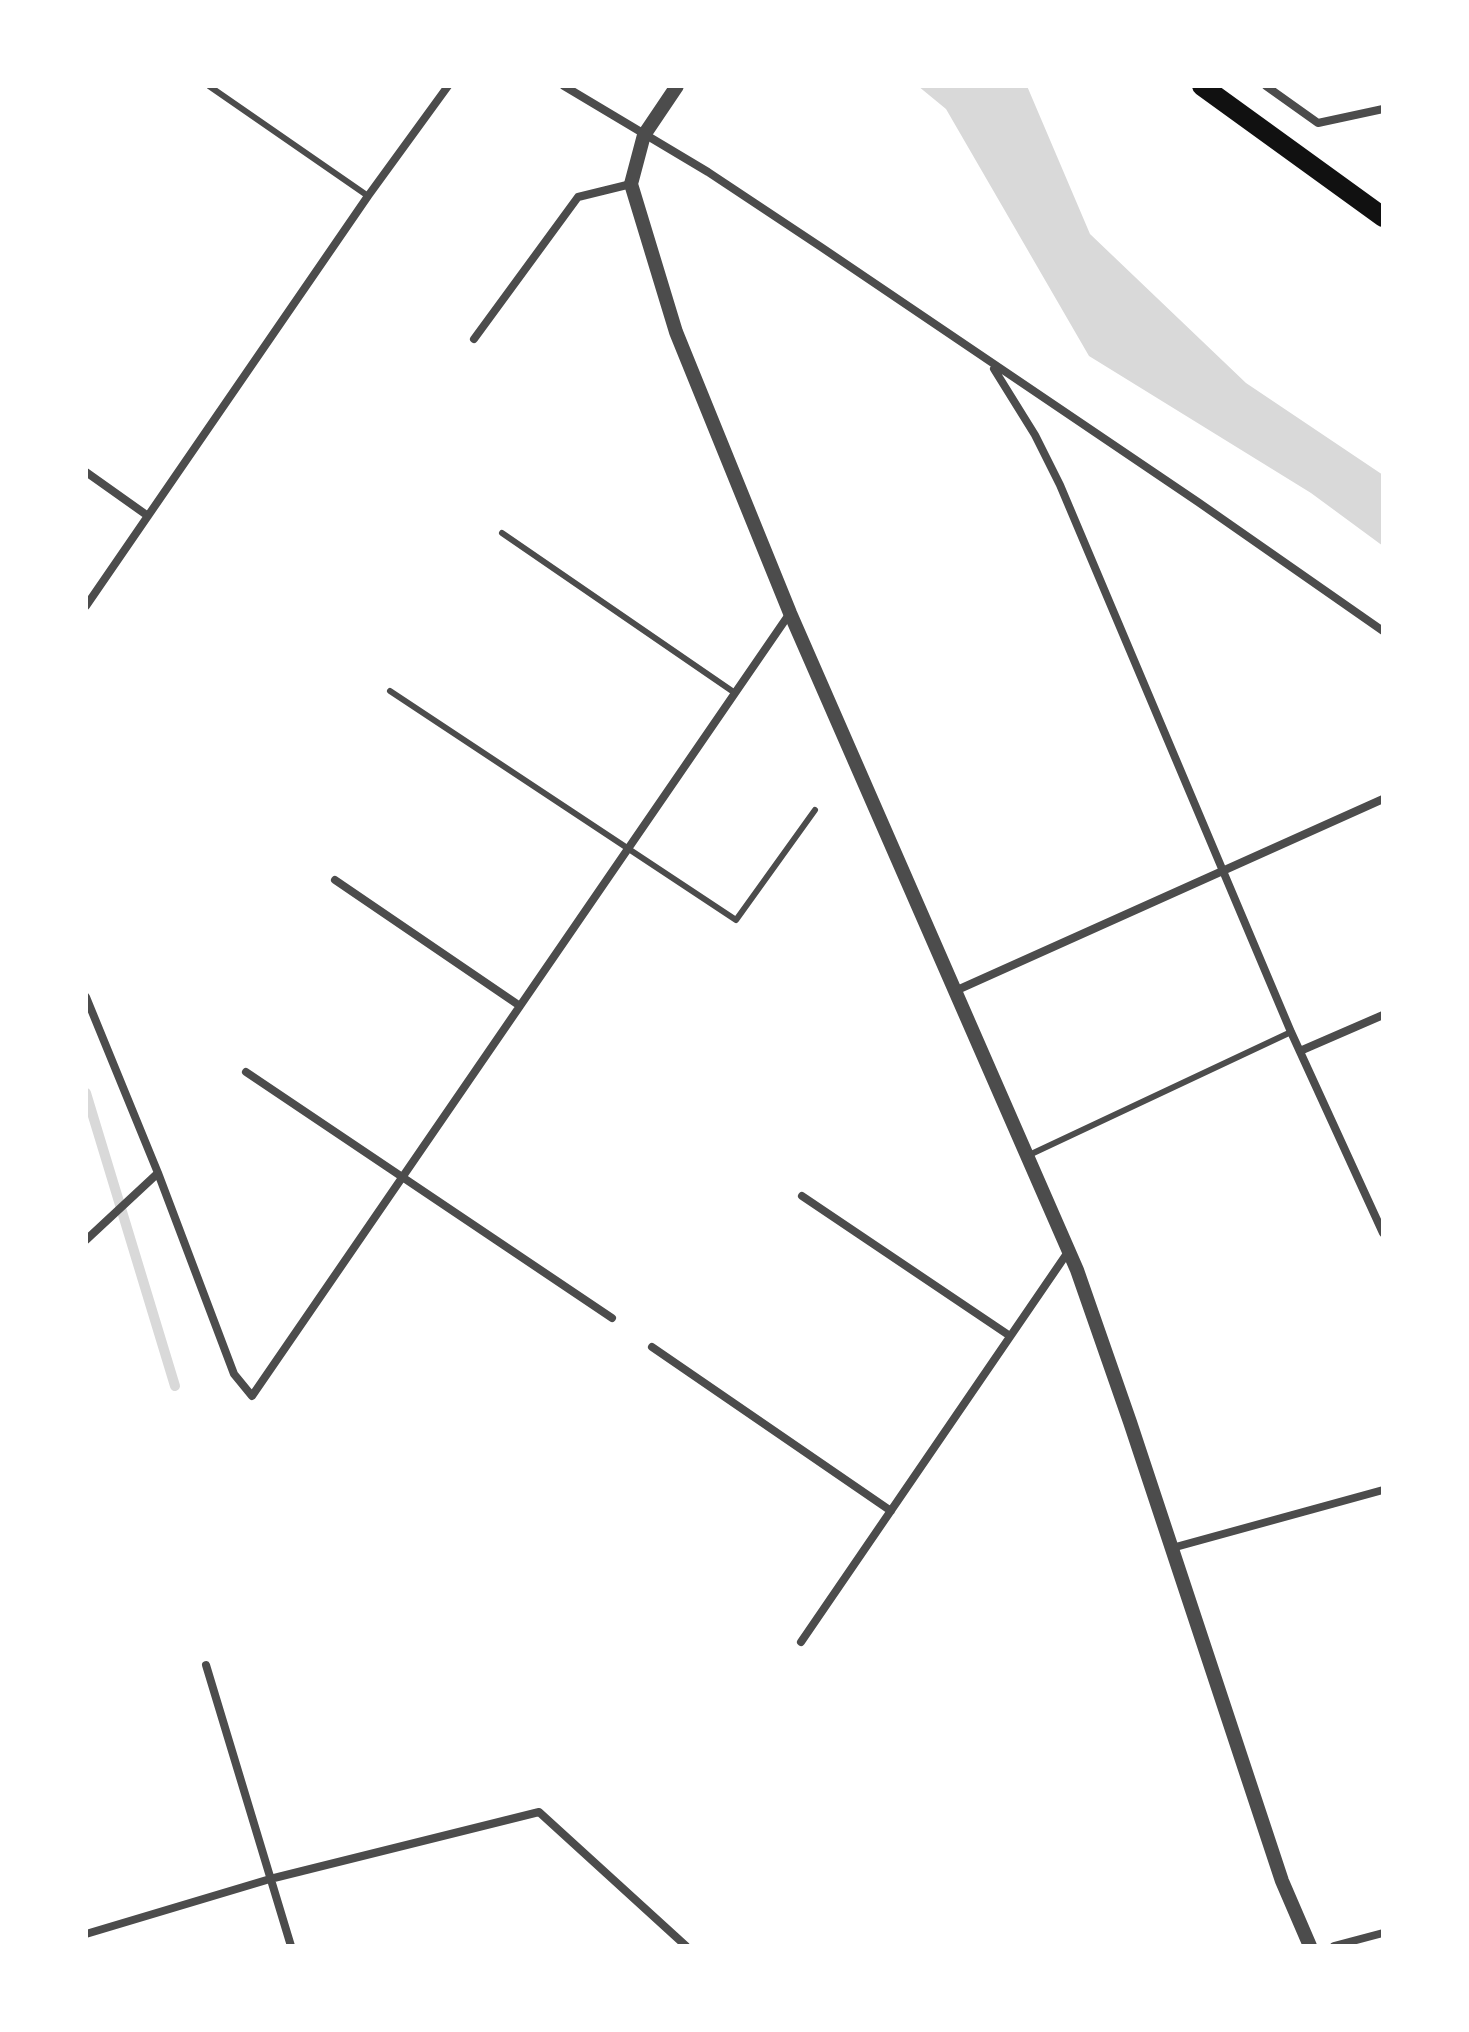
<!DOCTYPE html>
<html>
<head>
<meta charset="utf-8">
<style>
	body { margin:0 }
	#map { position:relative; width:1469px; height:2032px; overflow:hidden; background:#fff; font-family:Figtree,sans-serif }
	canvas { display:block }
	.frame { position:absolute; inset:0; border:88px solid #fff; pointer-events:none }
</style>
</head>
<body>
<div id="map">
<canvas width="1469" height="2032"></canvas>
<div class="frame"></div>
</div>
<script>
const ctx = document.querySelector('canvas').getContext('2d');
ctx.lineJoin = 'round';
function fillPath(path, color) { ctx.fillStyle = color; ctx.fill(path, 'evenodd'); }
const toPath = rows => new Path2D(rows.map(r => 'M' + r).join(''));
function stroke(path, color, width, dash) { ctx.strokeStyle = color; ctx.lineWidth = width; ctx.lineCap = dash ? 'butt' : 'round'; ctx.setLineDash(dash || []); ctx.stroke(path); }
const water = toPath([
	[918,86,1027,86,1090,234,1246,383,1383,475,1383,546,1311,493,1089,356,946,109]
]);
const stream = toPath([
	[86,1093,175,1386]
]);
const service = toPath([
	[209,86,368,196],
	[502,533,735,693],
	[390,691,736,920,815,810],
	[1027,1156,1291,1032]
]);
const minor = toPath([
	[564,86,708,172,821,247,1198,502,1383,631],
	[1266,86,1318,123,1383,109],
	[474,339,578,197,631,184],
	[994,369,1035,435,1060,485,1291,1032,1383,1233],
	[86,472,148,516],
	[86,606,368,196,448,86],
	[335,880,520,1006],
	[955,991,1383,799],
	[86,997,158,1173,234,1374,252,1396,790,613],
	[1300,1051,1383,1015],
	[246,1072,612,1318],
	[802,1196,1010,1336],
	[86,1240,158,1173],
	[652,1347,891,1511],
	[1172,1548,1383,1490],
	[801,1642,1068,1252],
	[206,1665,291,1946],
	[86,1934,270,1879,539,1812,686,1946],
	[1334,1946,1383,1933]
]);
const tertiary = toPath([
	[677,86,644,135,631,184,676,332,790,613,1077,1270,1130,1422,1282,1881,1310,1946]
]);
const primary = toPath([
	[1202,86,1383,217]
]);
fillPath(water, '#d9d9d9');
stroke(stream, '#d9d9d9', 10);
stroke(service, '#4c4c4c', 6);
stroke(minor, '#4c4c4c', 8);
stroke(tertiary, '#4c4c4c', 14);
stroke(primary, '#111', 20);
</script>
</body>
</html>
